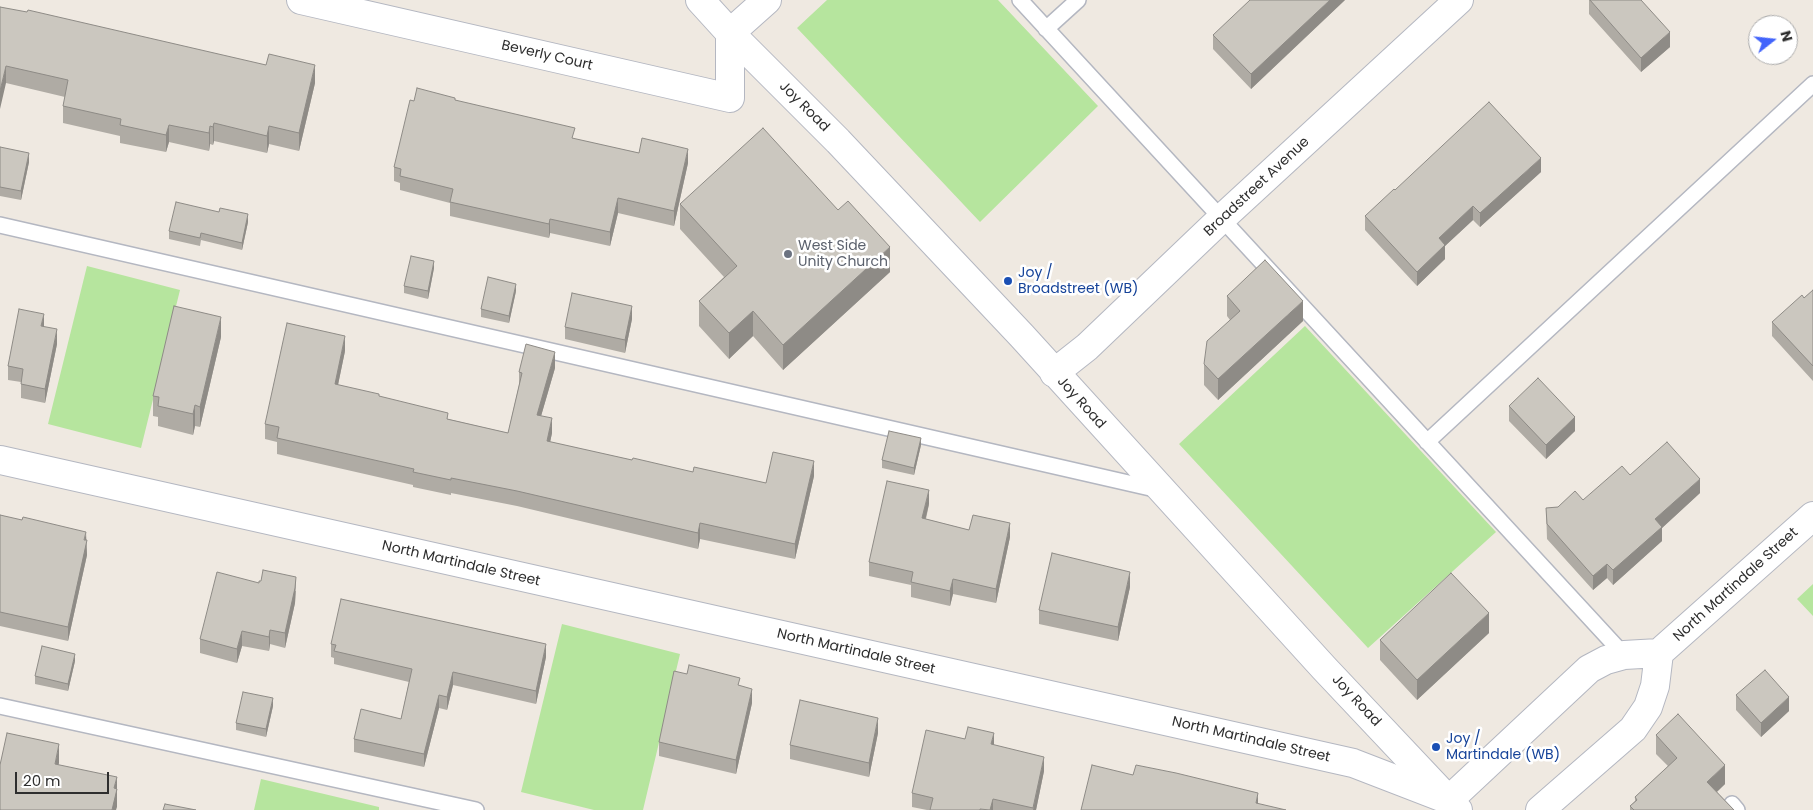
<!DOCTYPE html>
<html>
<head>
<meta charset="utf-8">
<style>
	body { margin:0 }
	#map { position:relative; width:1813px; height:810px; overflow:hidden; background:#efe9e1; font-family:Poppins,sans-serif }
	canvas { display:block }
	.north { position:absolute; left:1748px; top:15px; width:50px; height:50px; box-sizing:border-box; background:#fff; border:1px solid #ababab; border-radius:50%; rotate:74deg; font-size:14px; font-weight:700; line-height:20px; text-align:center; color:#2e2e2e }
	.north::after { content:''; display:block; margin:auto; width:18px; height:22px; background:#4264fb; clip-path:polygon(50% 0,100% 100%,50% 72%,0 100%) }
	.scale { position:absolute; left:15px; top:772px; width:94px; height:22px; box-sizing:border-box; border:2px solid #2e2e2e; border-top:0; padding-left:6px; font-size:15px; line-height:18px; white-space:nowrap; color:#2e2e2e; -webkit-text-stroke:4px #fff; paint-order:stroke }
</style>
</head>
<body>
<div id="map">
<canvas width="1813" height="810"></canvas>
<div class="north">N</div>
<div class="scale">20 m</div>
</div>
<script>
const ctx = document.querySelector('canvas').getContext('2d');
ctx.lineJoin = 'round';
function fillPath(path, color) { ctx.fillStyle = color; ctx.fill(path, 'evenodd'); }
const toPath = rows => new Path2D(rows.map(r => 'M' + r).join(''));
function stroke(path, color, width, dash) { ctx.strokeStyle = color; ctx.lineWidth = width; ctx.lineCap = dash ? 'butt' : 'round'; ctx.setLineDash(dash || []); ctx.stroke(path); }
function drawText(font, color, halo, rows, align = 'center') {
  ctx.font = font + ' Poppins,sans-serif'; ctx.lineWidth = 5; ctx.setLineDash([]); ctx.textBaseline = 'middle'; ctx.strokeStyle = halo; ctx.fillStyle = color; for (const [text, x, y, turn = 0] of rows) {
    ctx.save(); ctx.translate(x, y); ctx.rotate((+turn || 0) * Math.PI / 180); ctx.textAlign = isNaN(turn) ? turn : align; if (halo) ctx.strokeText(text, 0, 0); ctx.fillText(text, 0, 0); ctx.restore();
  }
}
const green = toPath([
	[827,0,998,0,1098,106,980,222,797,28],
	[87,266,180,290,141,448,48,424],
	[1305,326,1496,532,1368,648,1179,444],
	[1813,584,1813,616,1797,599],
	[562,624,680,654,643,810,594,810,521,792],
	[261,779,379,807,379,810,254,810]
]);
const service = toPath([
	[1020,0,1624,655],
	[1046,29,1078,0],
	[0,225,1159,490],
	[1427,442,1813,84],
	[0,706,476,810],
	[1732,804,1737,810]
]);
const minor = toPath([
	[301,0,730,98,730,33,767,0],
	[0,460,1353,763,1449,800,1589,669,1606,660,1624,655,1659,653,1813,516],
	[1540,810,1633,729,1648,707,1655,686,1659,653]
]);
const tertiary = toPath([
	[700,0,730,33,838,141,1022,336,1324,668,1458,810],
	[1054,373,1087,347,1221,219,1459,0]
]);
const wall = toPath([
	[1345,0,1251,89,1213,49,1213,35],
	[1589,0,1641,0,1670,47,1641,72,1589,14],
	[0,7,315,83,299,151,269,144,267,153,214,141,213,145,210,144,209,151,169,142,166,152,120,143,120,136,63,123,63,106,65,97,6,83],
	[455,100,575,139,639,153,688,163,674,226,618,213,610,246,550,233,549,238,450,216,450,203,400,190,400,183,394,181,394,167,414,101],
	[0,147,29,162,21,200,0,196],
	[1541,172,1480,227,1473,220,1445,246,1445,259,1417,286,1365,230,1365,216,1395,190],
	[680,204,890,272,783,370,753,336,729,359,699,326,699,301,724,277,680,229],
	[248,222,242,250,201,240,200,246,169,239,169,231],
	[434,268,428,299,404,293,404,286],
	[1813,290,1813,381,1772,336,1772,322,1804,298],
	[516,291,509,323,481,317,481,309],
	[1227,296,1303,321,1218,400,1204,385,1204,364,1230,320,1227,316],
	[632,319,625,353,565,339,565,327],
	[44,327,57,344,45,403,21,398,21,382,8,380,8,366],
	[221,337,200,427,195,426,193,435,158,426,158,417,153,416,153,396],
	[345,351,338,385,379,396,448,419,508,433,519,385,519,372,555,368,541,416,552,433,550,442,632,460,693,472,766,483,814,476,795,559,700,539,698,549,517,506,451,493,451,495,413,487,413,485,277,454,277,442,265,439,265,424],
	[1509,406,1575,431,1546,459,1509,421],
	[921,445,914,475,882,468,882,460],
	[1630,475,1700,493,1662,528,1662,541,1613,585,1607,578,1593,590,1547,539,1546,508,1558,507,1583,500],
	[929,504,926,519,969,530,1010,537,996,603,953,594,950,606,911,597,911,585,869,576,869,562],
	[0,515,86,540,87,555,68,641,0,626],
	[259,583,296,591,295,603,285,648,270,644,269,651,242,646,237,663,200,653,200,639],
	[1130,587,1118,641,1039,624,1039,610],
	[1489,633,1417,700,1380,660,1380,640],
	[331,644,546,657,536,704,453,685,447,710,439,708,424,767,354,752,354,739,401,719,409,682,334,664,334,658,331,657],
	[75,661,68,691,35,684,35,676],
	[740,686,752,703,736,774,659,756,659,742],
	[1736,695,1789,711,1761,737,1736,710],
	[273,706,266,737,236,730,236,723],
	[878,733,869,777,790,759,790,745],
	[1656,735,1725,784,1717,792,1734,810,1630,810,1630,806,1635,801,1635,797,1668,766,1656,754],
	[994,745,1044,771,1036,810,927,810,912,807,912,793]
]);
const shadedWall = toPath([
	[1330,0,1345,0,1251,89,1251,74],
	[1670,32,1670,47,1641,72,1641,58],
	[315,65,315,83,299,151,299,133],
	[6,66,6,83,0,109,0,91],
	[214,123,214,141,213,145,213,127],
	[169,125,169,142,166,152,166,135],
	[210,126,210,144,209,151,209,133],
	[269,126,269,144,267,153,267,136],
	[688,149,688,163,674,226,674,211],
	[29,153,29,162,21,200,21,191],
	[1541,158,1541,172,1480,227,1480,213],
	[618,198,618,213,610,246,610,232],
	[1473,206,1473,220,1445,246,1445,259,1417,286,1417,272,1439,238],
	[248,214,248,222,242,250,242,243],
	[550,219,550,233,549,238,549,224],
	[890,247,890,272,783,370,783,345],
	[434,261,434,268,428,299,428,291],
	[516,284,516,291,509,323,509,316],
	[1303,301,1303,321,1218,400,1218,379],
	[632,306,632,319,625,353,625,340],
	[753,311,753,336,729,359,729,333],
	[44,314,44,328,41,326],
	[221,317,221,337,200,427,200,407],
	[57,329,57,344,45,403,45,389],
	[345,336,345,351,335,399,335,384],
	[555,352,555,368,537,430,537,415],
	[195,405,195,426,193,435,193,414],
	[1575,417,1575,431,1546,459,1546,445],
	[552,418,552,433,547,457,547,441],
	[921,438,921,445,914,475,914,468],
	[814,461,814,476,795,559,795,544],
	[1700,479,1700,493,1662,528,1662,541,1613,585,1613,570,1655,519],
	[929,490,929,504,922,533,922,518],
	[700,523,700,539,698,549,698,533],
	[1010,523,1010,537,996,603,996,589],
	[86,532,87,555,68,641,68,627],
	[1607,564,1607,578,1593,590,1593,576],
	[1130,572,1130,587,1118,641,1118,627],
	[296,577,295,603,285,648,285,633],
	[953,579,953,594,950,606,950,591],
	[1489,613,1489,633,1417,700,1417,680],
	[270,630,270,644,269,651,269,637],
	[242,631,242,646,237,663,237,649],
	[546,644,546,657,536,704,536,691],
	[75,654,75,661,68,691,68,684],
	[453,672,453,685,447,710,447,697],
	[752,689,752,703,736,774,736,760],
	[439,695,439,708,424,767,424,754],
	[1789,697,1789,711,1761,737,1761,723],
	[273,698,273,706,266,737,266,729],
	[878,718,878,733,869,777,869,763],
	[994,733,994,747,991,744],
	[59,744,59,763,55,782,55,764],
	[1044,757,1044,771,1036,810,1033,810],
	[1725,765,1725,784,1707,801,1707,782],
	[117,777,117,807,116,810,112,810,114,788],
	[1258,793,1258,807,1256,803],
	[993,799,993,810,990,810]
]);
const building = toPath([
	[1250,0,1330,0,1251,74,1213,35,1250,0],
	[1590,0,1641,0,1670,32,1641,58,1590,0],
	[0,7,27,12,28,10,266,65,269,54,315,65,299,133,269,126,267,136,214,123,213,127,210,126,209,133,169,125,166,135,120,125,121,119,63,106,68,80,6,66,0,91,0,7],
	[417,88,455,98,455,100,575,128,572,138,639,153,642,138,688,149,674,211,618,198,610,232,550,219,549,224,450,202,453,189,400,176,401,169,394,167,410,100,414,101,417,88],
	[1489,102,1541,158,1480,213,1473,206,1439,238,1445,245,1417,272,1365,216,1394,189,1395,190,1489,102],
	[763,128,838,210,848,201,890,247,783,345,753,311,729,333,699,301,737,266,680,204,763,128],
	[0,147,29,153,21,191,0,187,0,147],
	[176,202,219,212,220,208,248,214,242,243,201,233,200,238,169,231,176,202],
	[411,256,434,261,428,291,404,286,411,256],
	[1265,260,1303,301,1218,379,1204,364,1207,341,1240,311,1227,296,1265,260],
	[488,277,516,284,509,316,481,309,488,277],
	[1813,290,1813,366,1772,322,1802,295,1804,298,1813,290],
	[572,293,632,306,625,340,565,327,572,293],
	[174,306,221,317,200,407,195,405,193,414,158,406,159,397,153,396,174,306],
	[19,309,44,314,41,326,57,329,45,389,21,384,23,369,8,366,19,309],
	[287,323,345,336,335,384,379,394,379,396,448,413,447,419,508,433,522,373,519,372,526,344,555,352,537,415,552,418,547,441,632,460,633,458,693,472,694,467,766,483,773,452,814,461,795,544,700,523,698,533,517,491,451,478,451,480,413,472,414,469,277,438,279,427,265,424,287,323],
	[1538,378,1575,417,1546,445,1509,406,1538,378],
	[889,431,921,438,914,468,882,460,889,431],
	[1667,442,1700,479,1655,519,1662,527,1613,570,1607,564,1593,576,1547,524,1546,508,1558,507,1575,491,1583,500,1622,466,1630,475,1667,442],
	[887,481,929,490,922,518,969,530,973,515,1010,523,996,589,953,579,950,591,911,582,913,572,869,562,887,481],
	[0,515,22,520,23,517,86,532,84,540,87,540,68,627,0,612,0,515],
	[1052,553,1130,572,1118,627,1039,610,1052,553],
	[263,570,296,577,295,588,285,633,270,630,269,637,242,631,237,649,200,639,217,572,259,583,259,581,261,581,263,570],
	[1451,573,1489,613,1417,680,1380,640,1451,573],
	[341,599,546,644,536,691,453,672,447,697,439,695,424,754,354,739,361,709,401,719,412,669,334,651,336,645,331,644,341,599],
	[42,646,75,654,68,684,35,676,42,646],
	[689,665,740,678,738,685,752,689,736,760,659,742,674,671,687,674,689,665],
	[1765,670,1789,697,1761,723,1736,695,1765,670],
	[243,692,273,698,266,729,236,723,243,692],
	[800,700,878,718,869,763,790,745,800,700],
	[1678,714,1725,765,1707,782,1734,810,1634,810,1630,806,1637,800,1635,797,1677,758,1656,735,1678,714],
	[968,727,994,733,991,744,1044,757,1033,808,993,799,990,810,980,809,980,810,930,810,933,798,912,793,926,730,965,739,968,727],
	[7,733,59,744,55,764,117,777,114,788,117,789,112,810,0,810,0,765,7,733],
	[1092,765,1133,775,1136,765,1176,773,1258,793,1256,803,1286,810,1081,810,1092,765],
	[165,804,196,810,163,810,165,804]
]);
const markers = [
	[788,254,5,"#6b7280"],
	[1008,281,5,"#1a4fb4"],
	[1436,747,5,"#1a4fb4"]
];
const streetNames = [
	["Beverly Court",547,56,13],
	["Joy Road",804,107,45],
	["Broadstreet Avenue",1257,187,-43],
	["Joy Road",1081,403,48],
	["North Martindale Street",461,564,13],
	["North Martindale Street",1736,585,-42],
	["North Martindale Street",856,652,13],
	["Joy Road",1356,701,47],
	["North Martindale Street",1251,740,13]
];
const worshipNames = [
	["West Side",798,246],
	["Unity Church",798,262]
];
const transitNames = [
	["Joy /",1018,273],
	["Broadstreet (WB)",1018,289],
	["Joy /",1446,739],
	["Martindale (WB)",1446,755]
];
fillPath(green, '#b6e59e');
stroke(service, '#b4b7c1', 18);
stroke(minor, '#b4b7c1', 30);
stroke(tertiary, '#b4b7c1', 30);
stroke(service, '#fff', 15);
stroke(minor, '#fff', 28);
stroke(tertiary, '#fff', 28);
fillPath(wall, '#afaba4');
fillPath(shadedWall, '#8e8b86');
fillPath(building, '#cbc7bf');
stroke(building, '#8e8b86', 1);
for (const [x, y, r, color] of markers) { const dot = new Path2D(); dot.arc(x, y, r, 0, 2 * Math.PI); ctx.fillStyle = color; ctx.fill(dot); stroke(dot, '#fff', 2); }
drawText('14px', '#2e2e2e', '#fff', streetNames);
drawText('14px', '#5b616d', '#fff', worshipNames, 'left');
drawText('14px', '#164399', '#fff', transitNames, 'left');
</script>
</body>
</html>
